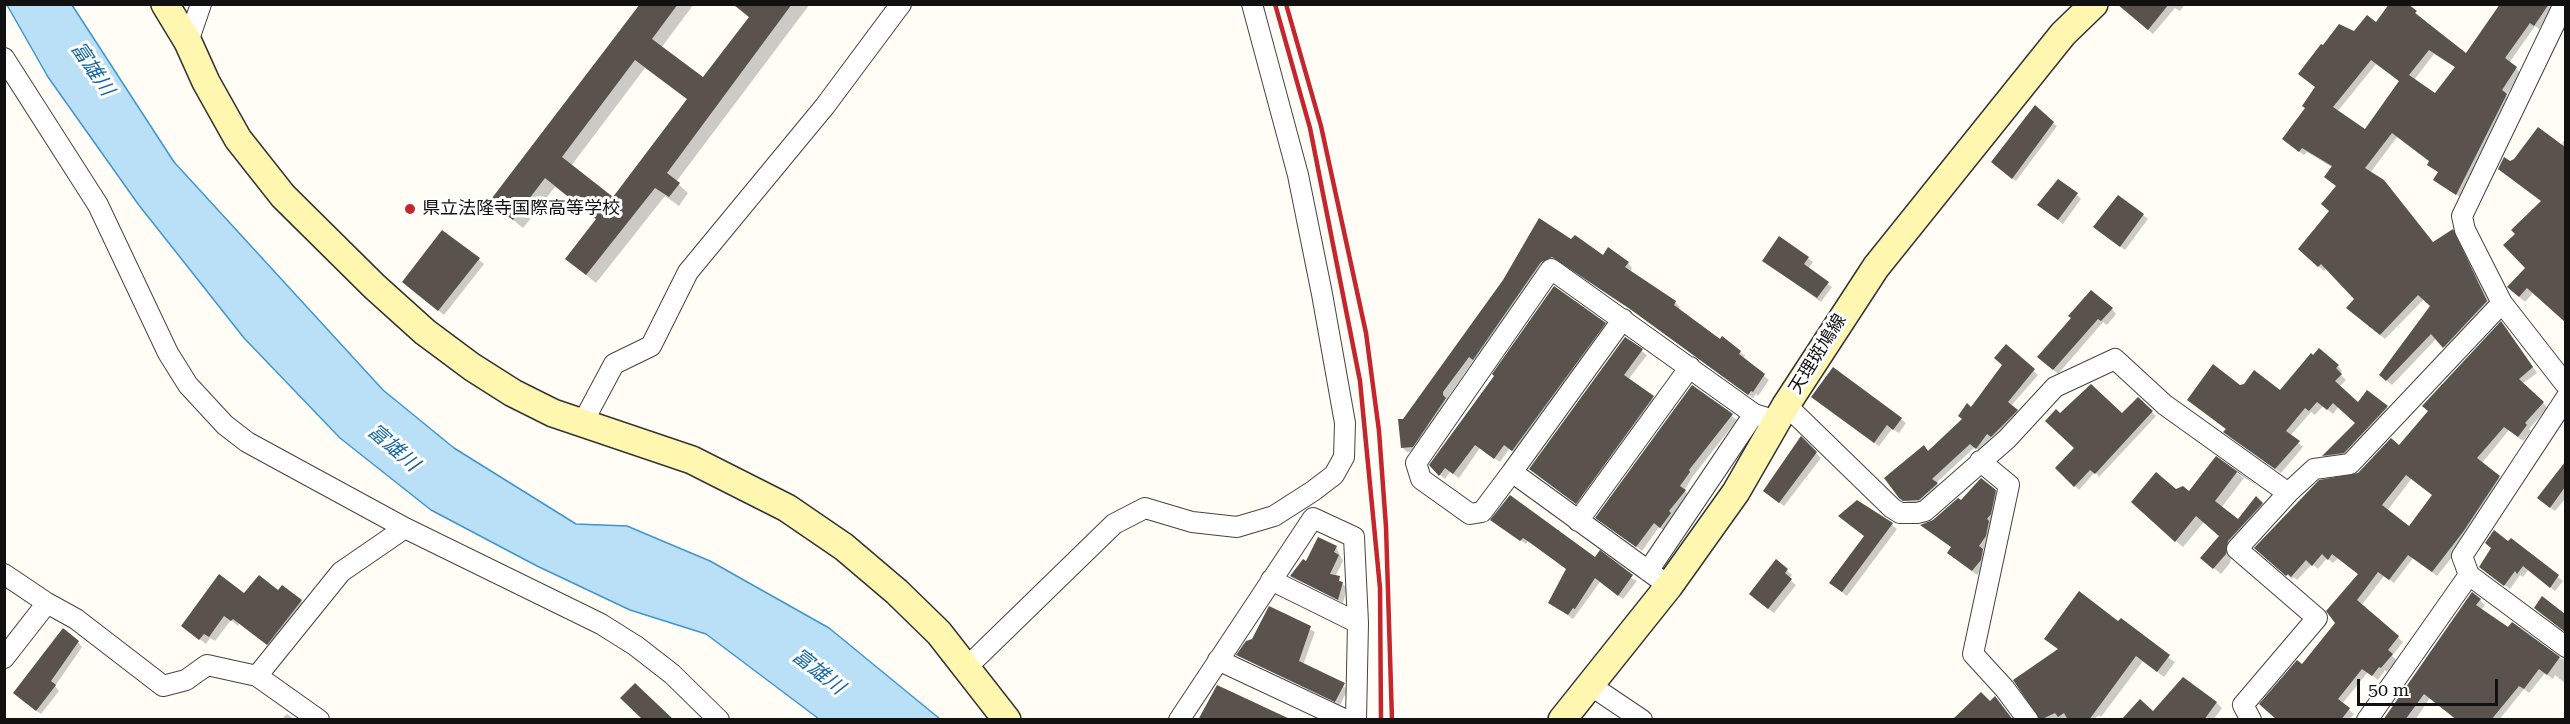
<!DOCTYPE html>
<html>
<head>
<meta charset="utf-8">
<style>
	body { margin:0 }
	#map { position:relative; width:2570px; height:724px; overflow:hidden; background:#fffdf5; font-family:"Roboto Serif",serif }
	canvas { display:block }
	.frame { position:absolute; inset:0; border:6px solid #111; pointer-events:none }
	.scale { position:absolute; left:2357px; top:679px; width:141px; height:27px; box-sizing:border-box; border:3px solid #111; border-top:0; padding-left:8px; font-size:18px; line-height:21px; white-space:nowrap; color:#111; -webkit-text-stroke:4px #fff; paint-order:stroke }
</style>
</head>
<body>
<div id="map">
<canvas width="2570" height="724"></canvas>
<div class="frame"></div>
<div class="scale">50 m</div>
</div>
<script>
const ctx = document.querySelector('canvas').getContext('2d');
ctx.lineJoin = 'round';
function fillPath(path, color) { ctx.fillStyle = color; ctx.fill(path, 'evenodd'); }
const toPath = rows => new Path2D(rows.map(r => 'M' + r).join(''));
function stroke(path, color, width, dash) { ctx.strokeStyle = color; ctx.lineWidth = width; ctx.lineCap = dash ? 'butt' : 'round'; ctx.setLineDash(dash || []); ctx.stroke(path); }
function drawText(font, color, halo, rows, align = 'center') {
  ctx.font = font + ' "Roboto Serif","Noto Sans JP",serif'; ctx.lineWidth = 6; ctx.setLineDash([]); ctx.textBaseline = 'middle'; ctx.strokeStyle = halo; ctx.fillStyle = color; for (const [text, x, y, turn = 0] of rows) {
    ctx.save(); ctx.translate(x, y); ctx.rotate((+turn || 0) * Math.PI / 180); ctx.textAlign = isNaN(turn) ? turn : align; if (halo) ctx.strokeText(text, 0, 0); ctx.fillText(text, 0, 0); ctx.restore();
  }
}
const water = toPath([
	[7,5,72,5,174,162,383,390,454,448,576,524,627,526,710,561,829,628,940,719,819,719,706,634,630,610,537,566,431,510,340,438,244,338,138,204,48,77,7,5]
]);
const shadow = toPath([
	[642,4,694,4,661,48,704,80,750,18,732,4,810,4,676,182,688,193,679,206,665,196,596,283,567,259,597,220,555,187,523,228,491,202],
	[645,68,688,100,613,199,571,166],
	[2139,4,2185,4,2180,11,2175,8,2153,34,2130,14],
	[2405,4,2466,55,2502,4,2552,4,2555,8,2539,29,2535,26,2509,63,2521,73,2506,96,2511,101,2462,198,2440,185,2435,180,2439,173,2428,164,2430,162,2397,137,2370,173,2433,244,2452,231,2457,236,2491,306,2449,352,2437,338,2392,385,2385,379,2432,306,2424,299,2385,339,2352,312,2356,299,2327,267,2324,271,2300,249,2331,212,2337,186,2333,168,2307,152,2304,155,2288,143,2306,109,2355,33,2376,24],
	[2434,54,2456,68,2435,95,2414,80],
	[2376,64,2400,82,2365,131,2337,112],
	[2053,123,2057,126,2016,181,1996,166],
	[2566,137,2566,321,2533,293,2525,302,2516,294,2527,267,2543,202,2500,169,2510,163,2561,146],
	[2077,195,2081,199,2063,224,2044,209],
	[2143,215,2148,219,2125,250,2100,232],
	[443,232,484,264,444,315,409,287],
	[1780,238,1808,258,1813,262,1808,269,1832,287,1821,302,1764,261],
	[1572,241,1603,257,1628,263,1632,268,1630,272,1675,302,1680,307,1678,310,1720,341,1740,352,1745,356,1743,359,1769,380,1758,396,1756,394,1753,398,1636,313,1557,261,1546,267,1478,364,1474,360,1448,397,1450,404,1418,451,1407,452,1402,447,1404,420,1504,280],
	[2112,309,2116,314,2107,325,2103,322,2058,374,2039,357],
	[1605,324,1609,328,1518,455,1509,449,1500,462,1480,448,1459,478,1450,472,1445,479,1432,468,1431,465],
	[2506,328,2537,373,2522,384,2548,408,2529,429,2531,431,2523,441,2509,430,2482,463,2504,482,2468,537,2437,576,2413,558,2394,583,2384,576,2361,606,2403,642,2392,656,2397,660,2387,672,2385,670,2378,680,2368,672,2342,704,2354,714,2349,720,2275,720,2302,666,2337,624,2359,575,2338,558,2333,563,2327,558,2318,569,2312,564,2297,580,2293,577,2292,579,2261,553,2359,474,2399,447],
	[2412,478,2434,495,2409,528,2387,511],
	[1625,339,1647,355,1628,380,1658,402,1581,507,1531,469],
	[2006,346,2038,375,2011,406,2021,415,1996,440,1992,437,1981,452,1975,447,1936,483,1941,488,1924,504,1909,505,1905,500,1929,453,1964,420,2003,365],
	[2338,366,2342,371,2340,374,2346,380,2339,387,2358,404,2367,392,2392,412,2349,457,2329,460,2324,456,2357,423,2339,406,2333,414,2323,406,2315,415,2311,412,2290,436,2303,447,2281,473,2230,437,2227,430,2189,400,2240,386,2280,392],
	[1834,369,1901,419,1906,423,1899,433,1892,429,1879,446,1818,401],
	[1692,387,1737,420,1693,476,1684,491,1689,495,1665,531,1659,527,1642,551,1602,522],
	[2138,399,2156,416,2099,477,2095,472,2079,490,2057,468,2076,448,2123,415],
	[1801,438,1821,458,1784,506,1770,496],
	[2216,458,2244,478,2221,508,2239,521,2256,499,2268,511,2234,548,2230,563,2221,574,2209,564,2221,536,2204,522,2183,547,2139,509,2176,491,2189,493],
	[2558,474,2566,480,2566,498,2555,511,2543,502],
	[1995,491,1999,495,1995,518,1990,524,1993,527,1990,541,1983,550,1987,555,1985,564,1977,575,1953,557,1952,548,1934,521,1961,502],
	[1881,516,1897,529,1847,596,1835,587],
	[1497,525,1595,559,1637,581,1623,599,1600,582,1573,619,1550,602,1567,569,1536,546,1528,541,1526,544],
	[2511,540,2563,581,2555,591,2528,570,2523,577,2520,575,2510,589,2485,570],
	[1336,547,1343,561,1335,577,1347,588,1343,603,1292,576,1307,564],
	[1776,561,1792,575,1789,579,1796,585,1774,613,1755,599],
	[245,596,301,601,307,607,273,649,239,623,238,626,231,620,215,641,210,638,206,644,189,631],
	[2480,600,2485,605,2481,610,2558,658,2566,659,2566,684,2555,675,2553,679,2545,673,2529,693,2524,689,2499,720,2456,720,2430,698,2415,720,2384,720],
	[1269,608,1315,632,1303,665,1348,689,1340,705,1238,655,1253,640],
	[2119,623,2175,662,2164,677,2143,661,2101,717,2099,715,2093,720,2040,720,2059,650,2046,639],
	[78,642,82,647,55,686,59,691,41,714,19,698],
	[2217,703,2222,708,2213,720,2123,720],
	[287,714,295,720,281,720]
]);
const building = toPath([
	[640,4,678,4,652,39,703,77,749,17,733,4,792,4,667,173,680,183,669,197,655,188,586,275,565,259,596,219,545,178,513,220,489,202],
	[635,60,687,99,613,197,562,157],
	[2117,4,2169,4,2148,30],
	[2389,4,2408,4,2417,11,2415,13,2466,53,2500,4,2549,4,2534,26,2530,23,2505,58,2517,67,2502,90,2507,94,2456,195,2433,180,2438,172,2427,165,2429,161,2392,133,2365,168,2384,180,2433,242,2453,229,2487,301,2443,348,2431,334,2386,381,2379,375,2430,306,2418,295,2380,335,2346,308,2354,299,2321,264,2318,267,2298,249,2329,211,2321,204,2336,186,2324,177,2332,166,2302,148,2299,152,2282,139,2305,108,2302,106,2315,87,2298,74,2321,44,2323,45,2339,24,2354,31,2367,15,2376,22],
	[2429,50,2455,67,2435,93,2409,75],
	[2371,60,2399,81,2365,129,2333,107],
	[2035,105,2054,122,2012,179,1991,162],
	[2538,127,2565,147,2565,322,2527,288,2519,297,2507,287,2525,268,2503,245,2515,234,2511,230,2541,201,2498,169,2504,157,2510,161,2514,159],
	[2058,179,2078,193,2058,220,2037,205],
	[2118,195,2144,214,2120,247,2093,227],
	[1539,218,1571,239,1575,235,1603,255,1608,247,1629,262,1625,267,1676,301,1674,305,1720,339,1722,336,1741,351,1739,354,1765,374,1753,392,1751,391,1748,395,1630,309,1552,257,1541,262,1473,360,1469,357,1443,392,1443,395,1446,398,1413,447,1401,448,1398,419,1403,419,1503,280],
	[442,230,480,258,438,311,402,282],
	[1779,236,1809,257,1804,264,1829,282,1817,298,1762,261],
	[1554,286,1606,323,1512,451,1504,445,1494,459,1475,445,1453,474,1445,468,1439,476,1429,465,1494,376,1492,374],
	[2091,290,2113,308,2101,321,2098,319,2053,370,2037,357,2071,318,2068,316],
	[2501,321,2533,367,2519,379,2544,402,2525,423,2527,425,2518,437,2504,427,2477,458,2500,476,2463,532,2432,572,2408,555,2389,580,2378,572,2357,600,2399,636,2388,650,2393,654,2381,668,2379,667,2372,676,2362,669,2338,699,2350,708,2341,720,2277,720,2259,704,2297,660,2302,664,2335,623,2326,611,2358,574,2332,554,2328,560,2322,554,2312,566,2306,560,2291,577,2288,574,2286,576,2254,548,2319,480,2358,473,2391,438,2399,445,2428,411,2422,406],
	[2406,475,2432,495,2409,526,2382,505],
	[1625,337,1643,349,1624,375,1654,396,1576,504,1529,469],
	[2006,344,2035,369,2008,402,2018,410,1991,437,1987,434,1976,449,1970,444,1932,479,1938,483,1919,500,1903,501,1899,498,1884,478,1924,445,1928,451,1962,419,1958,416,1967,403,1971,407,2002,365,1994,358],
	[2319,348,2339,365,2336,368,2342,374,2335,381,2358,402,2367,390,2388,406,2344,453,2322,456,2355,423,2333,403,2327,410,2317,402,2309,411,2305,408,2286,431,2300,441,2275,469,2223,432,2226,429,2187,400,2213,364,2240,385,2244,384,2254,370,2280,390,2311,353,2313,355],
	[1833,367,1902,418,1893,430,1887,425,1874,443,1811,397],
	[2091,384,2122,413,2138,397,2153,411,2095,474,2090,470,2074,487,2055,468,2074,448,2045,421,2056,409,2060,413],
	[1692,385,1733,414,1689,470,1690,472,1680,486,1686,490,1669,511,1671,513,1660,528,1654,523,1636,547,1595,518],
	[1801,436,1817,452,1779,503,1763,491],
	[2216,456,2259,487,2237,472,2215,501,2238,519,2256,496,2263,503,2228,541,2226,554,2213,569,2200,558,2219,536,2196,516,2175,542,2131,502,2156,472,2176,489,2183,486,2189,491],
	[2565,462,2565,487,2550,508,2537,498],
	[1981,478,1996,490,1991,514,1987,519,1989,521,1986,536,1979,546,1983,549,1981,560,1972,571,1947,553,1951,547,1920,525,1933,520,1958,498,1961,500],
	[1510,495,1595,557,1600,550,1633,575,1618,596,1595,578,1575,609,1573,608,1568,615,1548,603,1566,569,1529,542,1523,538,1520,541,1490,520],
	[1857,500,1893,523,1842,592,1829,583,1864,536,1838,516],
	[2494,530,2508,541,2511,538,2559,575,2550,588,2523,566,2517,574,2515,571,2504,586,2479,567,2491,548,2485,543],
	[1318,537,1337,546,1334,552,1339,555,1330,574,1340,576,1339,581,1343,582,1338,600,1290,576,1303,559,1306,561],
	[1776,559,1788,569,1785,573,1792,579,1768,609,1749,594],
	[219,574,244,593,259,575,278,590,282,585,302,600,267,645,233,619,231,621,224,616,209,637,204,634,199,640,181,626],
	[2079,591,2118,621,2121,618,2170,655,2157,672,2136,656,2089,720,2068,720,2064,713,2058,717,2055,713,2040,720,2013,680,2058,649,2044,639],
	[2472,592,2481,599,2476,605,2508,627,2512,622,2560,657,2547,675,2539,669,2524,689,2519,686,2491,720,2457,720,2424,694,2405,720,2383,720],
	[2542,596,2565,614,2565,632,2534,608],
	[1269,606,1311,626,1299,661,1345,683,1335,702,1236,655,1246,641,1252,639],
	[63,628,79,641,51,681,56,685,36,711,13,693],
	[2183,677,2217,702,2204,720,2121,720,2140,699,2153,711],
	[635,683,674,720,643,720,620,698],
	[1217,685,1292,720,1198,720],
	[1981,692,1990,701,1995,696,2013,720,1952,720]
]);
const street = toPath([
	[2564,4,2462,216,2465,230,2502,303,2566,385],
	[188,42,201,4],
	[4,58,98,205,168,353,188,385,225,425,247,442,405,528,601,624,636,646,672,674,719,720],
	[2566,398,2462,556,2469,575,2566,647],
	[1786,405,1892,508,1900,513,1917,513,1925,511,2007,439,2055,387,2115,359,2165,405,2288,493],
	[583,422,614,364,651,346,688,272,825,106,901,4],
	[1980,461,2009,485,1973,654,2005,689,2028,720],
	[1512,472,1623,319],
	[1578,521,1690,367],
	[1648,571,1754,414],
	[4,574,47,603,76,619,163,686,186,680,207,665,257,676,319,720],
	[1271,580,1358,623],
	[1669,586,1512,472,1482,512,1470,514,1421,479,1416,463,1551,269,1754,414,1777,421],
	[4,658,47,603],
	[1218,660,1346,720],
	[967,667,1114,524,1145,508,1192,522,1237,527,1274,516,1313,491,1334,475,1344,457,1345,423,1322,294,1298,175,1252,4],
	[257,676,341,572,405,528],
	[1590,685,1642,720],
	[1179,720,1313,518,1354,537,1358,623,1356,720],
	[2251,720,2243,705,2317,618,2237,549,2288,493,2314,469,2350,464,2502,303],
	[2367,720,2469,575]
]);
const secondary = toPath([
	[165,4,188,42,206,82,238,139,283,196,375,287,425,332,472,367,513,393,553,413,692,460,787,508,844,547,897,592,939,633,1007,720],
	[1562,720,1669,586,1736,492,1786,405,1876,267,2063,34,2094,4]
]);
const rail = toPath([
	[1275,4,1310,128,1360,381,1380,588,1381,720],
	[1286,4,1321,126,1366,333,1379,431,1386,527,1392,720]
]);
const markers = [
	[410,209,6,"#c4262e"]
];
const poiNames = [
	["県立法隆寺国際高等学校",422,209]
];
const streetNames = [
	["天理斑鳩線",1818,354,-58]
];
const waterNames = [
	["富雄川",92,69,56],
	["富雄川",393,448,41],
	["富雄川",818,672,38]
];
fillPath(water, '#b9e0f7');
stroke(water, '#3f96cf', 1.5);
fillPath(shadow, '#0003');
fillPath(building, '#5a524d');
stroke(street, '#444', 22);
stroke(secondary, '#333', 30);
stroke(street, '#fff', 20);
stroke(secondary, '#fff6b0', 27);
stroke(rail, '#c4262e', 4.5);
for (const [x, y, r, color] of markers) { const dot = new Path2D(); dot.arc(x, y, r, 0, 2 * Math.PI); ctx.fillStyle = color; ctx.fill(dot); stroke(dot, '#fff', 2); }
drawText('18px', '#111', '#fff', poiNames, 'left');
drawText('18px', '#111', '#fff', streetNames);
drawText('italic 20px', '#1768a6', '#fff', waterNames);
</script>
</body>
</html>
